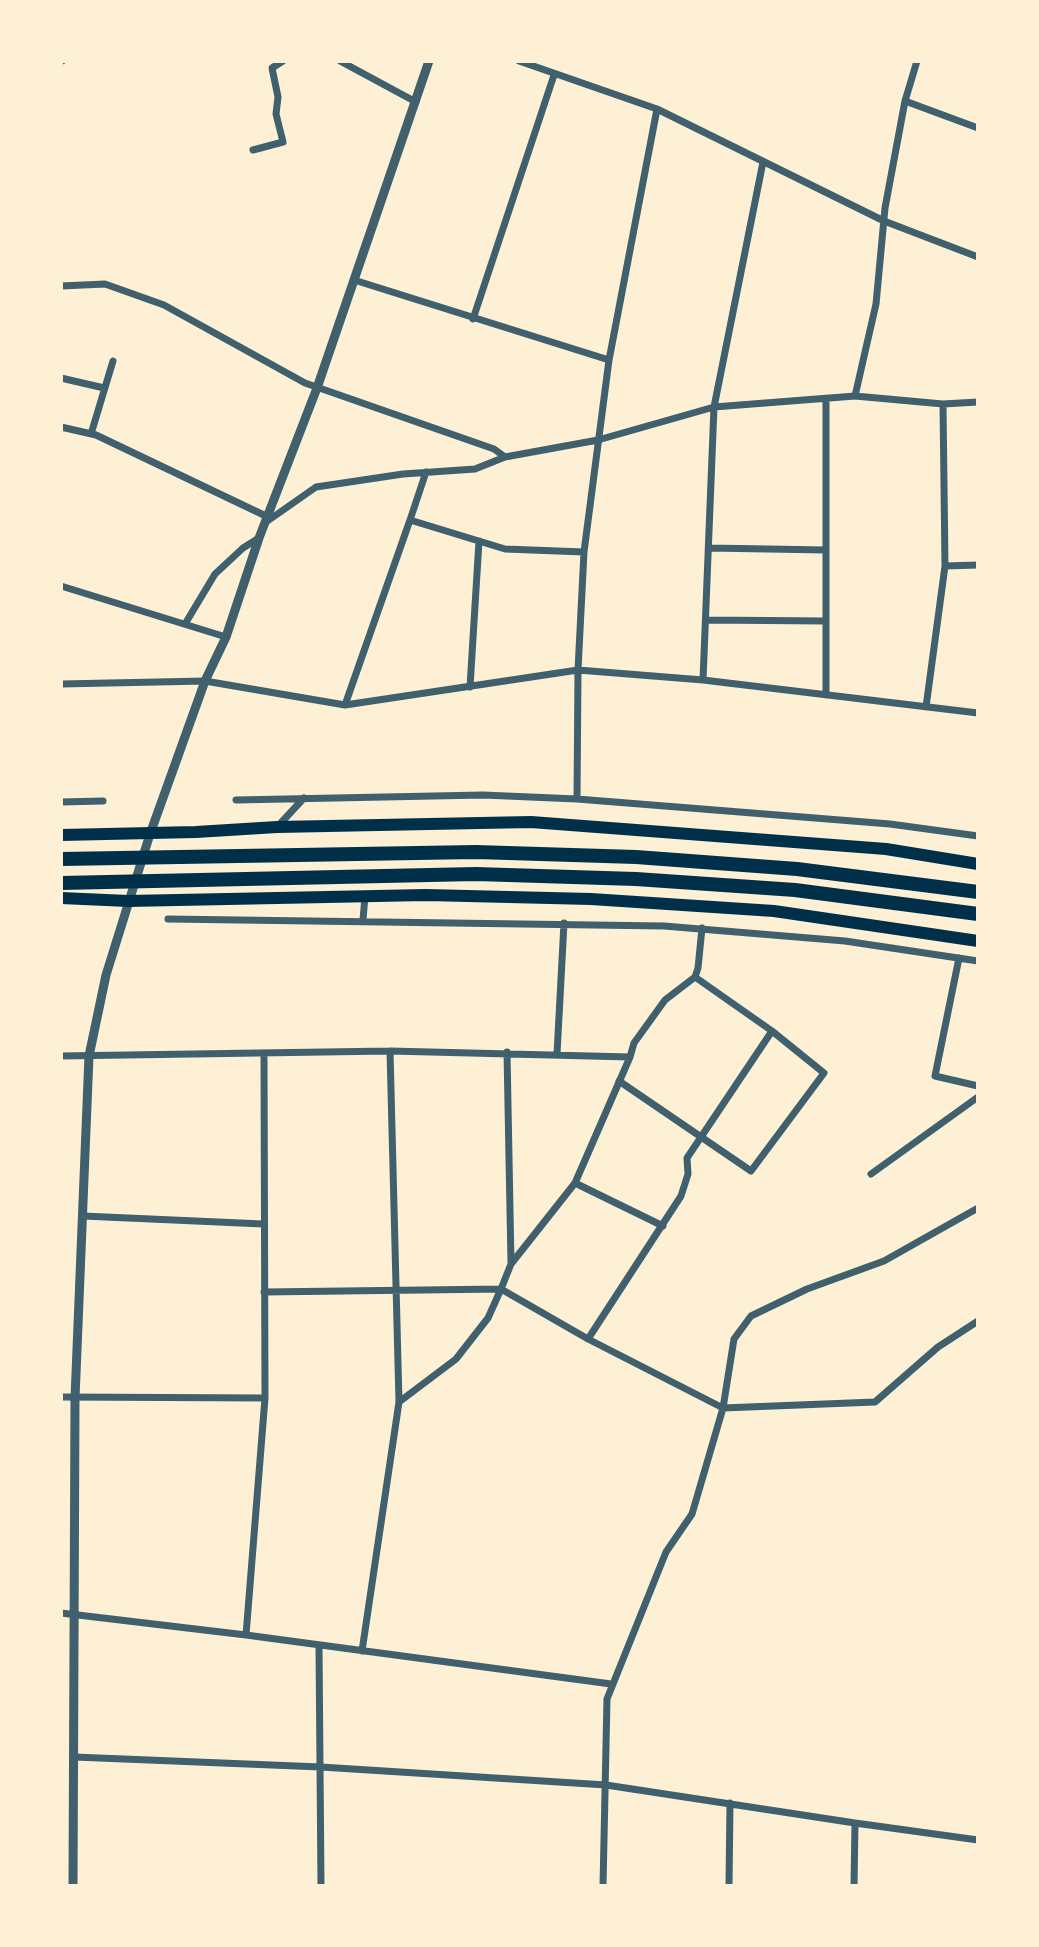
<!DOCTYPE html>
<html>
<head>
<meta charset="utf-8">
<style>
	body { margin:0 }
	#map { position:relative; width:1039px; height:1947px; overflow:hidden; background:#fdf0d5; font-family:"DM Sans",sans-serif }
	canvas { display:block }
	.frame { position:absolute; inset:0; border:63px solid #fdf0d5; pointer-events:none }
</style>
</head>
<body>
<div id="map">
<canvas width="1039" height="1947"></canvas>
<div class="frame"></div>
</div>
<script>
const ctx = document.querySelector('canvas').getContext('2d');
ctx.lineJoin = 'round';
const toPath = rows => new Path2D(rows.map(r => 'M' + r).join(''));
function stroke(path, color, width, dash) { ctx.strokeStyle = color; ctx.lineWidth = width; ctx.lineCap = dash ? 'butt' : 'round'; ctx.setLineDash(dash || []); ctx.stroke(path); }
const minor = toPath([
	[61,61,62,61],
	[340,61,416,102],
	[519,61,657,109,884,221,978,257],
	[905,101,978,128],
	[253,150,283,142,276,114,278,97,272,68,283,61],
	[354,280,609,360],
	[61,286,105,284,164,305,305,383,494,449,505,457,598,440,714,407,855,396,943,404,978,402],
	[473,319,554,75],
	[61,378,104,388],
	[855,396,876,304,885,208,905,101,917,61],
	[61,427,96,435,268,517],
	[91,434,113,361],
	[410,520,426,472],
	[266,522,316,487,403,474,475,469,505,457],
	[709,548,826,550],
	[945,566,978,565],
	[61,586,226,637],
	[706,620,826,621],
	[185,624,215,574,243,548,259,538],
	[703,680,714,407,763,162],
	[61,684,205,681,345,705,578,670,703,680,978,713],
	[470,687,479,541],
	[826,695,826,399],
	[345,705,410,520,505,549,584,552],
	[926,707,945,566,943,404],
	[577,799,578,670,584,552,609,360,657,109],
	[236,800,483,795,577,799,890,824,978,836],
	[61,802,103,801],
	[278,826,304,798],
	[168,919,664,926,845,941,978,961],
	[363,920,365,896],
	[959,958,935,1076,978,1086],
	[507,1052,511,1263],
	[557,1054,564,923],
	[61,1056,390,1051,630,1057,575,1183,511,1264,501,1289,588,1339,723,1408,734,1339,751,1316,807,1289,884,1261,978,1208],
	[630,1057,634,1043,665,1000,695,977],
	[619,1081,751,1171,824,1073,772,1031],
	[871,1174,978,1097],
	[575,1183,663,1226],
	[83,1216,263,1224],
	[264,1292,501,1289,488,1318,456,1359,399,1402],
	[588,1339,681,1196,688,1174,687,1158,772,1031,695,977,698,968,702,928],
	[61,1397,265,1398],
	[61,1613,246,1635,265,1398,264,1055],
	[246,1635,611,1684],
	[319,1645,321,1886],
	[362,1651,399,1402,390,1051],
	[74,1757,321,1767,606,1785,855,1823,978,1840],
	[603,1886,607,1699,666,1552,692,1514,723,1408,875,1402,938,1347,978,1321],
	[729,1886,730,1803],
	[854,1886,855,1823]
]);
const tertiary = toPath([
	[73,1886,75,1398,89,1056,106,975,150,834,205,681,226,637,259,538,317,388,429,61]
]);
const trunk = toPath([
	[61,835,196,832,277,827,531,822,886,849,978,864],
	[61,898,128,901,426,895,591,899,774,911,978,941]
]);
const motorway = toPath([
	[61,859,476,852,636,857,797,869,978,892],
	[61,883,476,874,636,879,795,890,978,914]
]);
stroke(minor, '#3f606c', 7);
stroke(tertiary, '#3f606c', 9);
stroke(trunk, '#003049', 12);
stroke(motorway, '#003049', 14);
</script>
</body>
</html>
